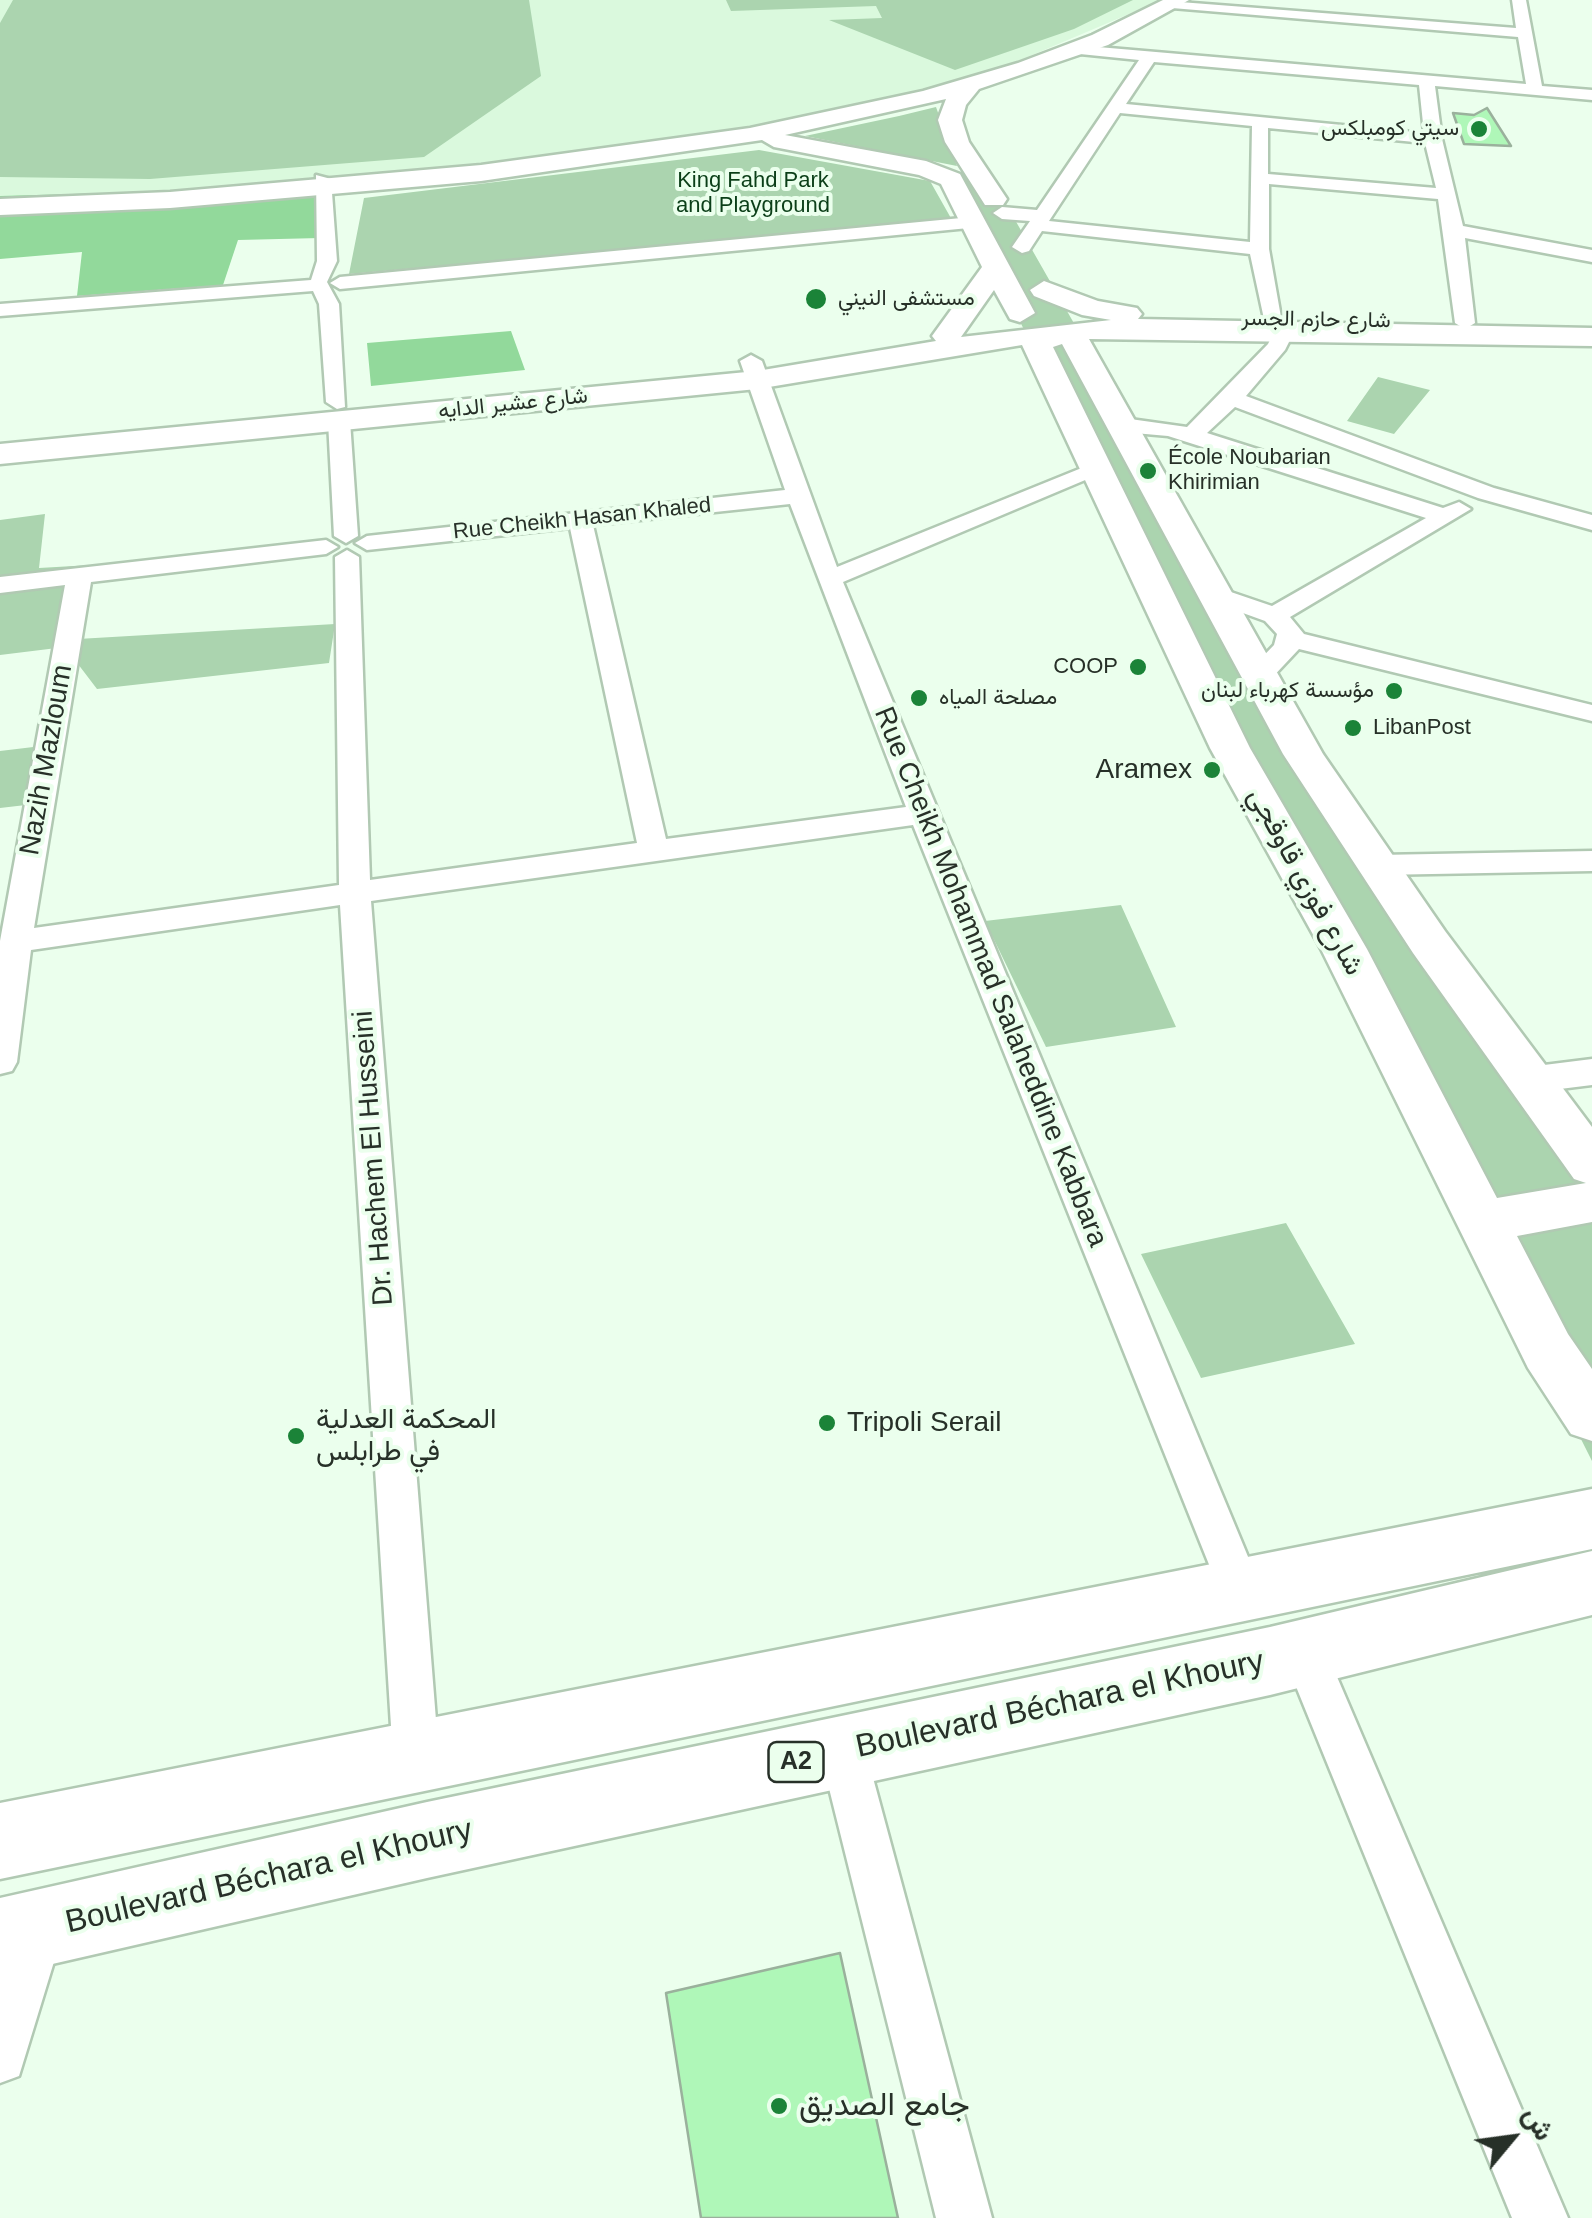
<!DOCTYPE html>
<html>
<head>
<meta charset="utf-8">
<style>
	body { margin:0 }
	#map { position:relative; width:1592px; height:2218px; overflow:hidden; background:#ebffed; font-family:Helvetica,Vazirmatn,sans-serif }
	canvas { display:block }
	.north { position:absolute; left:1462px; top:2088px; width:100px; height:100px; -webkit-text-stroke:8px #ebffed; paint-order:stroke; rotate:61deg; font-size:28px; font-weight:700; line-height:40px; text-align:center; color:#273028 }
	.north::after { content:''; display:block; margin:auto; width:35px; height:45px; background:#273028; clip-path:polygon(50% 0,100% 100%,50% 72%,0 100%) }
</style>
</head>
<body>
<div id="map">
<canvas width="1592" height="2218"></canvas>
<div class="north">ش</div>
</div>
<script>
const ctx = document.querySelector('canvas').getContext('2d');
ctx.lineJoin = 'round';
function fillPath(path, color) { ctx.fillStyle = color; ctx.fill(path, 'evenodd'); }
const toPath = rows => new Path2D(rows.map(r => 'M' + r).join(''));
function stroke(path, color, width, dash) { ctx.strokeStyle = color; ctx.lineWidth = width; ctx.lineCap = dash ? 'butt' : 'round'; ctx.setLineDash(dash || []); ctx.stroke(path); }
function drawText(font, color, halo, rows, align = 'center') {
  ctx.font = font + ' Helvetica,Vazirmatn,sans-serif'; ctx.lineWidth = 8; ctx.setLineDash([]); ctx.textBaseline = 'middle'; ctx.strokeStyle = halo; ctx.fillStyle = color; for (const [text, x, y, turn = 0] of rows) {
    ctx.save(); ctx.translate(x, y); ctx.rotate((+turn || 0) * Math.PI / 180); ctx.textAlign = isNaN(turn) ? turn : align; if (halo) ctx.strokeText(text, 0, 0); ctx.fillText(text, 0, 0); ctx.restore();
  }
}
const built = toPath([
	[0,0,1162,0,997,70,874,109,434,178,99,196,0,196]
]);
const green = toPath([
	[13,0,529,0,541,76,424,157,150,179,0,177,0,23],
	[726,0,1133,0,1074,29,955,70,829,20,882,18,876,6,731,11],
	[936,107,957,166,805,136,899,116],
	[759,150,930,181,952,220,349,274,364,198],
	[986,169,1230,597,1454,1006,1536,1123,1592,1191,1592,1461,973,228,943,189],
	[1378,377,1430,390,1394,434,1347,421],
	[45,514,39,568,91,565,78,639,335,624,329,663,97,689,65,647,0,655,0,520],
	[50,745,43,803,0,808,0,751],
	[1121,905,1176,1027,1046,1047,985,921],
	[1286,1223,1355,1344,1201,1378,1141,1254]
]);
const forest = toPath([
	[324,187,320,238,238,240,223,285,77,296,82,252,0,259,0,196],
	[511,331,525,370,371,386,367,343]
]);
const building = toPath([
	[1487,108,1511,146,1464,144,1453,113,1474,115,1487,108],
	[840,1953,898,2218,701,2218,666,1993,840,1953]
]);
const street = toPath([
	[1512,0,1526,0,1542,86,1592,90,1592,100,1435,86,1442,139,1463,226,1592,250,1592,262,1465,238,1475,323,1465,329,1455,323,1438,199,1269,184,1269,249,1282,323,1296,328,1285,350,1246,396,1494,488,1592,515,1592,530,1478,498,1235,407,1207,433,1443,508,1459,502,1471,509,1290,617,1304,634,1592,705,1592,721,1299,649,1268,682,1248,682,1244,676,1274,645,1277,634,1265,621,1207,600,1203,595,1207,590,1225,590,1272,606,1426,518,1168,436,1123,432,1112,425,1123,418,1187,427,1268,344,1278,324,1264,319,1250,254,1042,231,1029,251,1022,253,1012,247,1030,221,1002,219,993,213,1002,207,1037,210,1139,60,1070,53,1070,47,1075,45,1526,84,1518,37,1172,8,1167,7,1167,1,1516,28,1512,0],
	[1154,62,1419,85,1424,133,1126,104,1154,62],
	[1120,113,1252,126,1250,242,1049,221,1120,113],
	[1268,128,1425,143,1436,188,1268,174,1268,128],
	[316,175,331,179,337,261,327,282,339,304,345,407,337,409,326,402,319,304,313,291,0,316,0,304,311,280,317,261,316,175],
	[972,217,981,223,979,227,340,289,330,283,340,277,972,217],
	[751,355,762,361,837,567,1089,465,1097,463,1109,470,843,582,1261,1588,1254,1602,1239,1608,1224,1602,913,825,371,901,439,1758,433,1775,416,1781,399,1775,393,1758,340,905,31,950,17,1062,12,1071,0,1074,0,941,65,585,0,593,0,577,326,540,338,547,326,554,91,582,34,928,339,885,335,557,347,550,359,557,370,880,637,843,570,528,367,550,355,543,367,536,785,490,740,361,751,355],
	[790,504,906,807,666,839,593,525,790,504],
	[339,414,350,421,358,536,346,543,334,536,328,421,339,414],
	[1592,851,1592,871,1379,875,1364,865,1379,855,1592,851],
	[1592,1059,1592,1085,1528,1093,1516,1089,1511,1080,1516,1071,1528,1067,1592,1059],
	[1304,1631,1320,1637,1568,2218,1512,2218,1282,1652,1288,1637,1304,1631],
	[843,1729,860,1736,866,1752,992,2218,936,2218,820,1752,826,1736,843,1729],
	[39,1904,57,1911,64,1929,19,2076,0,2083,0,1973,21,1911,39,1904]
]);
const secondary = toPath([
	[1163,0,1189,0,1108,45,979,89,966,105,962,120,969,142,1007,199,1003,205,985,205,945,142,938,120,946,99,785,135,926,161,960,174,1035,313,1020,322,1010,319,994,290,961,337,1111,320,1082,315,1034,296,1030,290,1044,281,1098,301,1137,308,1142,314,1138,319,1592,328,1592,346,1089,339,1323,754,1445,931,1592,1127,1592,1222,1517,1236,1568,1334,1592,1369,1592,1441,1571,1434,1528,1368,1321,949,1210,748,1022,345,757,389,0,464,0,444,757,371,936,341,932,336,982,267,941,184,919,175,774,147,762,140,481,181,170,208,0,215,0,199,170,192,481,165,750,128,923,91,1018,63,1092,35,1163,0],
	[1062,344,1283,754,1413,953,1574,1179,1586,1183,1497,1198,1367,949,1250,748,1053,347,1062,344]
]);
const highway = toPath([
	[1592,1489,1592,1549,0,1879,0,1803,1592,1489],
	[1592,1551,1592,1615,1270,1695,427,1878,0,1976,0,1898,427,1802,1270,1627,1592,1551]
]);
const markers = [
	[1479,129,10,"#1b8338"],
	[816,299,12,"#1b8338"],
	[1148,471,10,"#1b8338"],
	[1138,667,10,"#1b8338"],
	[1394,691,10,"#1b8338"],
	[919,698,10,"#1b8338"],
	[1353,728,10,"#1b8338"],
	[1212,770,10,"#1b8338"],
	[827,1423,10,"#1b8338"],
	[296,1436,10,"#1b8338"],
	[779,2106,10,"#1b8338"]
];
const farPoinames = [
	["سيتي كومبلكس",1459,129,"right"],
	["مستشفى النيني",838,299],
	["École Noubarian",1168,458],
	["Khirimian",1168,483],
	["COOP",1118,667,"right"],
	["مؤسسة كهرباء لبنان",1374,691,"right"],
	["مصلحة المياه",939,698],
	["LibanPost",1373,728]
];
const farParknames = [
	["King Fahd Park",753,181],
	["and Playground",753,206]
];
const farStreetnames = [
	["شارع حازم الجسر",1316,320,1],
	["شارع عشير الدايه",513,404,-6],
	["Rue Cheikh Hasan Khaled",582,519,-6]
];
const shields = [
	[796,1762,55]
];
const shieldNames = [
	["A2",796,1762]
];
const streetNames = [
	["Nazih Mazloum",47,760,-80],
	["شارع فوزي قاوقجي",1305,882,61],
	["Rue Cheikh Mohammad Salaheddine Kabbara",990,977,68],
	["Dr. Hachem El Husseini",374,1158,-94]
];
const poiNames = [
	["Aramex",1192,770,"right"],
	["المحكمة العدلية",316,1420],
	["في طرابلس",316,1452],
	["Tripoli Serail",847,1423]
];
const nearStreetnames = [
	["Boulevard Béchara el Khoury",1060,1705,-12],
	["Boulevard Béchara el Khoury",269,1877,-13]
];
const nearPoinames = [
	["جامع الصديق",799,2106]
];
fillPath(built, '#daf9dd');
fillPath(green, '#abd4af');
fillPath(forest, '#92d99b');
fillPath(building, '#aff7b8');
stroke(building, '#9ab19c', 2.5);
stroke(street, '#b1c9b3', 5);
stroke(secondary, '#b1c9b3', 5);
stroke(highway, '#b1c9b3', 5);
fillPath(street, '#fff');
fillPath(secondary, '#fff');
fillPath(highway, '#fff');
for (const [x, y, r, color] of markers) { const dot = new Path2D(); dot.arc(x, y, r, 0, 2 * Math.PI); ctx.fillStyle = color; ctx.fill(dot); stroke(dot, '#ebffed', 4); }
drawText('22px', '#273028', '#ebffed', farPoinames, 'left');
drawText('22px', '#0b3f18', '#ebffed', farParknames);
drawText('22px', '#273028', '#ebffed', farStreetnames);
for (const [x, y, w] of shields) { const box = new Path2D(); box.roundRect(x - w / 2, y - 20, w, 40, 8); ctx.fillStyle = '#ebffed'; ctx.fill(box); stroke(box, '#273028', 2.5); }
drawText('bold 25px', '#273028', null, shieldNames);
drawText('28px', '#273028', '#ebffed', streetNames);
drawText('28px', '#273028', '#ebffed', poiNames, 'left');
drawText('32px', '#273028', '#ebffed', nearStreetnames);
drawText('32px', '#273028', '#ebffed', nearPoinames, 'left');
</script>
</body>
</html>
